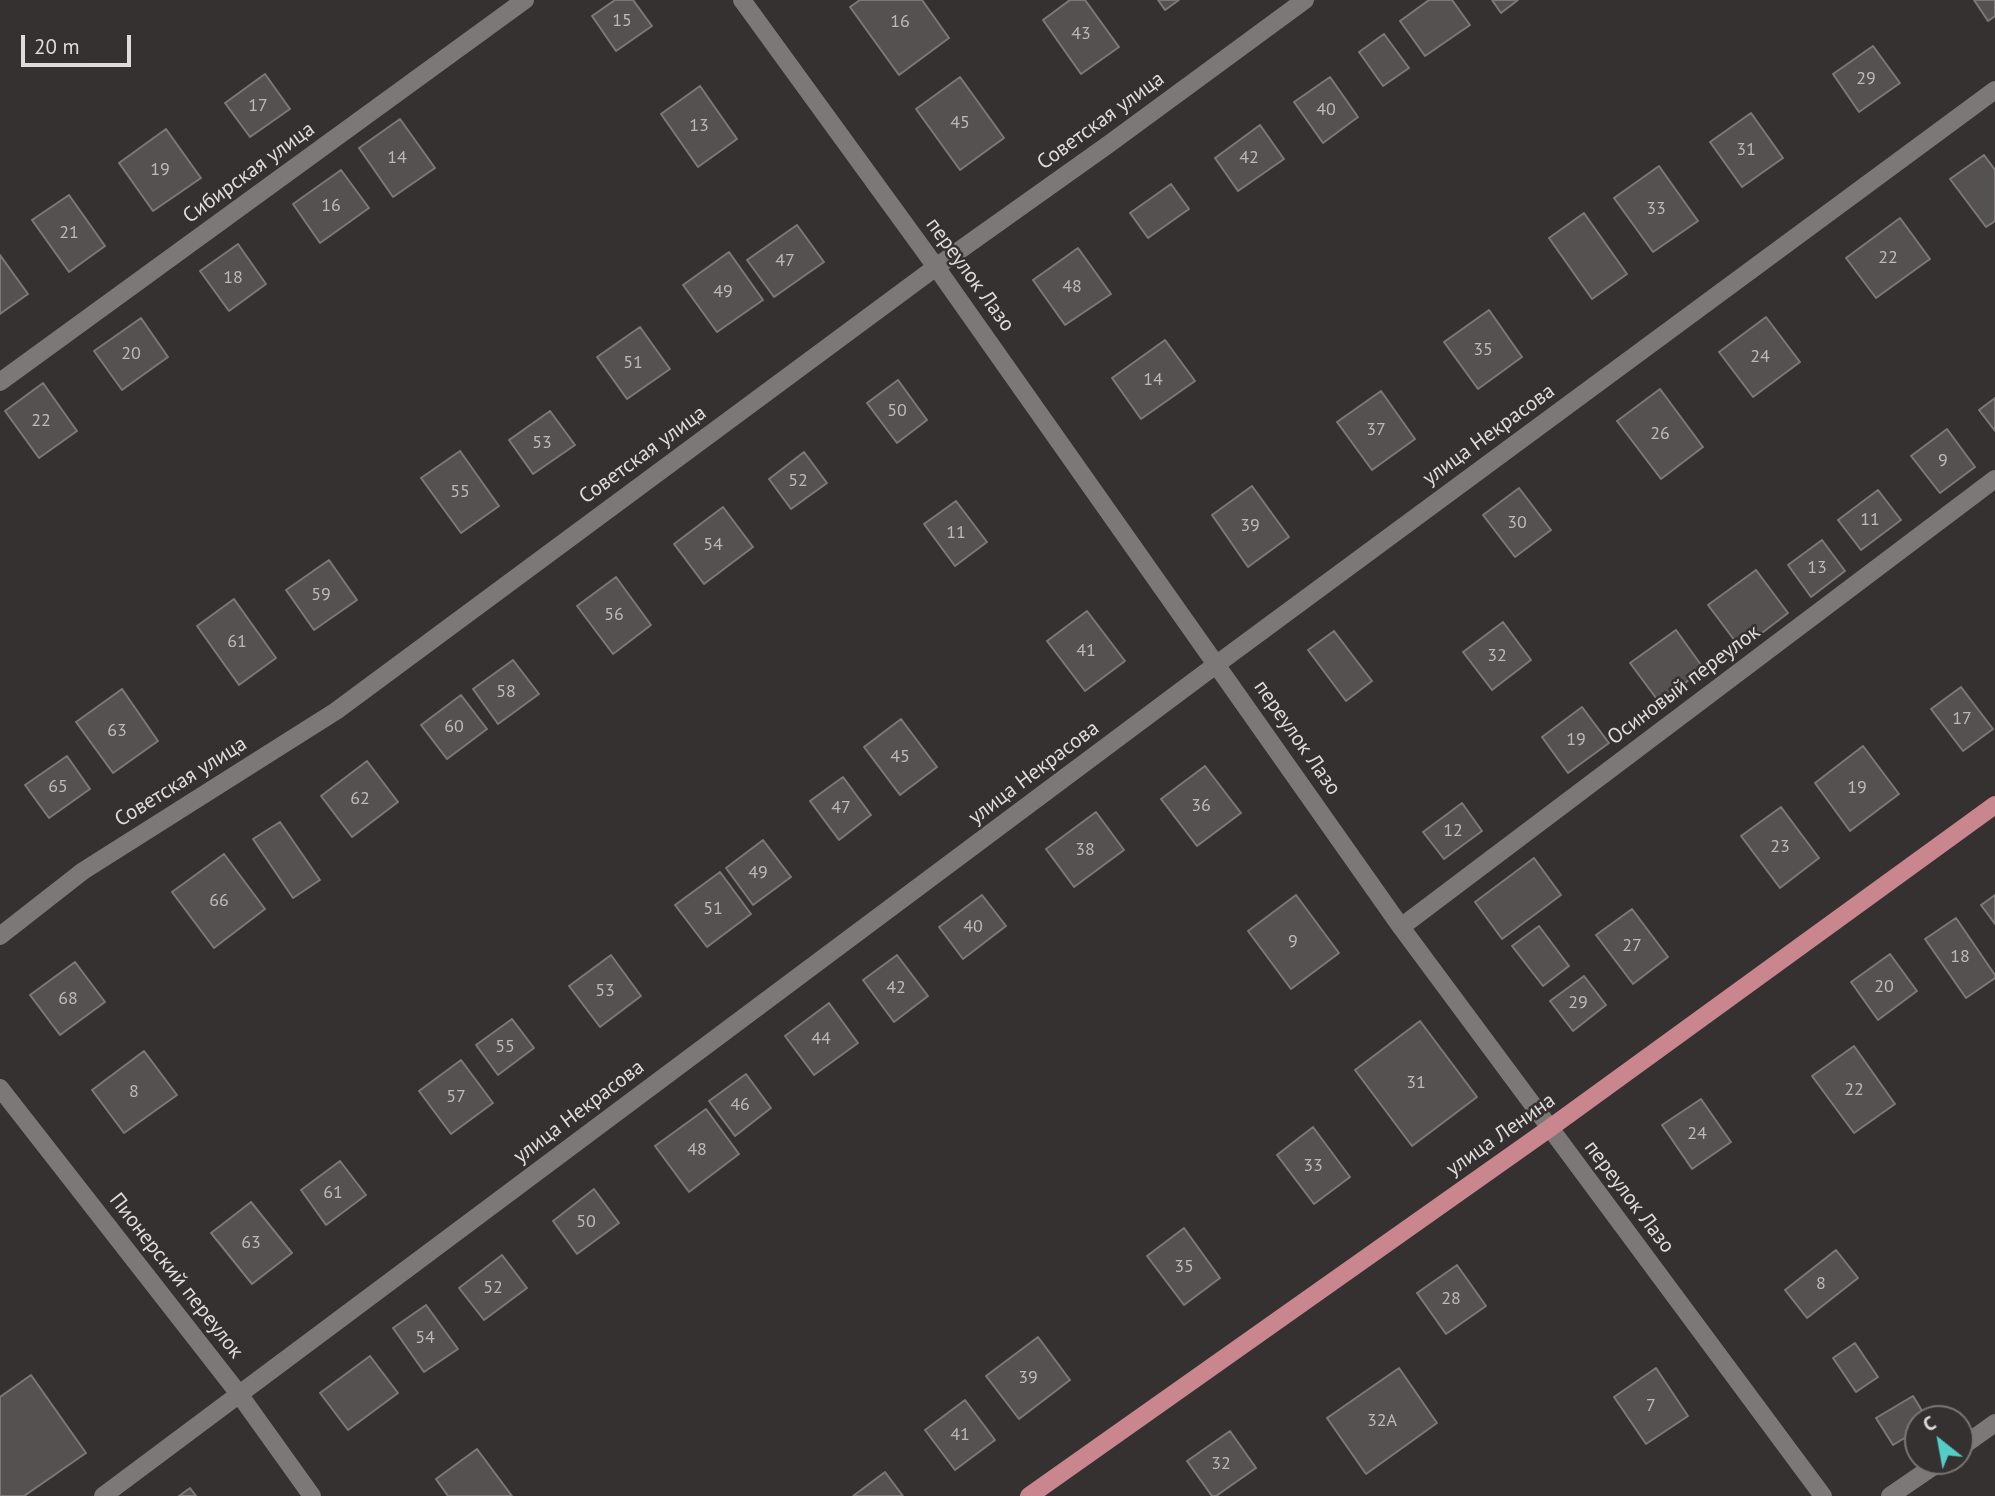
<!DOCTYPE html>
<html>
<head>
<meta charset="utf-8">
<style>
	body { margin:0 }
	#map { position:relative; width:1995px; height:1496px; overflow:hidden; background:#353131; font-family:"PT Sans",sans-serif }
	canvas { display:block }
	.north { position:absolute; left:1904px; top:1405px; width:70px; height:70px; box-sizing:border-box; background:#353131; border:2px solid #797575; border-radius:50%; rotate:329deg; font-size:19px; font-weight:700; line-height:28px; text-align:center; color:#dfdcdc }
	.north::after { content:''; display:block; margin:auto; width:24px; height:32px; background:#54cdc7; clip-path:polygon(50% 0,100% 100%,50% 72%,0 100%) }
	.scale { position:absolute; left:21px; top:35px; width:110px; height:32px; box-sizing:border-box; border:4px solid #dfdcdc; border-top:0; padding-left:9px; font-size:21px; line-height:24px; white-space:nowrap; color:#dfdcdc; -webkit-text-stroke:5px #353131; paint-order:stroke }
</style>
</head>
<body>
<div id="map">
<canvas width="1995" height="1496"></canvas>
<div class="north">С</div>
<div class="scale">20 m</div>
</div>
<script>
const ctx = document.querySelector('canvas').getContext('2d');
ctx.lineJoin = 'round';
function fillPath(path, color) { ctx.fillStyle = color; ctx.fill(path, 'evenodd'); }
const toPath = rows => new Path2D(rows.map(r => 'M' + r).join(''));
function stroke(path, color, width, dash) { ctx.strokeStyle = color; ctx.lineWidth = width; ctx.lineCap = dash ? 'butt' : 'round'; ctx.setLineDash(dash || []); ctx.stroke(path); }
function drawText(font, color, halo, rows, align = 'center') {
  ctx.font = font + ' "PT Sans",sans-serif'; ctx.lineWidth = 5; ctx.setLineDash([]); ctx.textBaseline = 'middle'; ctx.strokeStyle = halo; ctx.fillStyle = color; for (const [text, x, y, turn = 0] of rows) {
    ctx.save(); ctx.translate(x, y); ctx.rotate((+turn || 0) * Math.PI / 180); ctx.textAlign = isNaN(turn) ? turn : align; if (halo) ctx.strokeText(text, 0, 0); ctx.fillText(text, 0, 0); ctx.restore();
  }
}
const building = toPath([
	[615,0,633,0,652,26,616,51,592,16,615,0],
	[860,0,922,0,949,38,899,75,850,7,860,0],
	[1070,0,1085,0,1119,47,1081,74,1043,20,1070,0],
	[1158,0,1179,0,1165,10,1158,0],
	[1429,0,1452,0,1470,25,1425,56,1400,21,1429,0],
	[1492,0,1518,0,1501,13,1492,0],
	[1974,0,1995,0,1995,16,1988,21,1974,0],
	[1384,34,1409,68,1383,86,1359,52,1384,34],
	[1873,46,1900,83,1859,112,1833,74,1873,46],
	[265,74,290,109,250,137,225,103,265,74],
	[960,77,1004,138,960,170,916,109,960,77],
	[1330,77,1358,117,1323,143,1294,102,1330,77],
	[700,86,737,139,698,167,661,114,700,86],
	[1751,113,1783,158,1742,187,1710,142,1751,113],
	[400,119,435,168,393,197,359,148,400,119],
	[1260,125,1284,159,1238,191,1215,158,1260,125],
	[166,129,201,178,153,211,119,163,166,129],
	[1984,155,1995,170,1995,221,1986,227,1950,179,1984,155],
	[1659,166,1698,221,1653,252,1614,198,1659,166],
	[341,170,369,208,320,243,293,204,341,170],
	[1171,184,1189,209,1148,238,1130,213,1171,184],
	[69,195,105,246,69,272,32,220,69,195],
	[1584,213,1627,274,1592,299,1549,238,1584,213],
	[1900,218,1930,259,1876,298,1846,258,1900,218],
	[797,225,824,262,774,297,747,260,797,225],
	[238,244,266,284,229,311,200,271,238,244],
	[1078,248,1111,294,1065,325,1033,280,1078,248],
	[729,252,763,300,717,332,683,285,729,252],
	[0,255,28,294,0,314,0,255],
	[1489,310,1522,357,1478,389,1444,342,1489,310],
	[1766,317,1800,362,1753,397,1719,352,1766,317],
	[141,318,168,357,122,390,94,351,141,318],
	[640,327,670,369,627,399,597,357,640,327],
	[1165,340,1195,381,1141,419,1112,378,1165,340],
	[898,380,927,420,897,443,867,403,898,380],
	[43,383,77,431,39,458,5,411,43,383],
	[1660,389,1703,447,1661,479,1617,421,1660,389],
	[1381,391,1415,439,1372,470,1337,422,1381,391],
	[1995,398,1995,431,1979,410,1995,398],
	[550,411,575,445,533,474,509,440,550,411],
	[1947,429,1975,467,1940,493,1911,456,1947,429],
	[460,451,499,506,461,533,421,478,460,451],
	[804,452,827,483,791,509,769,479,804,452],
	[1252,486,1289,537,1248,567,1212,515,1252,486],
	[1519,488,1551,530,1515,557,1483,515,1519,488],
	[1878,490,1901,520,1861,550,1838,520,1878,490],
	[956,501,987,542,955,566,924,524,956,501],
	[723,507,753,547,704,584,674,544,723,507],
	[1822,540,1845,571,1811,597,1788,565,1822,540],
	[329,560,357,600,314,630,286,590,329,560],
	[1756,570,1788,613,1741,649,1708,605,1756,570],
	[616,577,651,625,613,654,577,606,616,577],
	[234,599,276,658,239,685,197,626,234,599],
	[1087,611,1125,661,1085,691,1047,641,1087,611],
	[1503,622,1531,660,1492,690,1463,652,1503,622],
	[1676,630,1704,669,1659,702,1630,663,1676,630],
	[1334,631,1372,681,1346,701,1308,650,1334,631],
	[513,660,539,694,498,724,473,689,513,660],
	[1961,687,1993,729,1963,751,1931,709,1961,687],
	[122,689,158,741,113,773,76,722,122,689],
	[461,695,487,729,447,759,421,725,461,695],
	[1582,707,1609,743,1568,773,1542,737,1582,707],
	[901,719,937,767,900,795,864,747,901,719],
	[1863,746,1899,794,1850,831,1815,783,1863,746],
	[67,756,90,789,49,818,25,785,67,756],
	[367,761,398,802,352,837,321,796,367,761],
	[1205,766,1241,813,1197,846,1161,799,1205,766],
	[843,777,871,815,839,840,810,801,843,777],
	[1462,803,1482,831,1444,859,1423,832,1462,803],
	[1781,807,1819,858,1780,888,1741,836,1781,807],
	[1096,812,1124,850,1074,887,1046,849,1096,812],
	[280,822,320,880,293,898,253,839,280,822],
	[763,840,791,877,753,905,726,868,763,840],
	[224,854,265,909,214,948,172,892,224,854],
	[1534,858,1561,895,1502,939,1475,902,1534,858],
	[720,872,751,914,707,947,675,905,720,872],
	[982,895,1006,926,963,959,939,927,982,895],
	[1296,895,1339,953,1291,989,1248,931,1296,895],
	[1995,895,1995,924,1981,905,1995,895],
	[1632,909,1668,957,1633,984,1596,935,1632,909],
	[1956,918,1995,975,1995,978,1966,998,1925,939,1956,918],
	[1539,926,1569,966,1543,986,1512,946,1539,926],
	[1890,954,1917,991,1878,1020,1851,982,1890,954],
	[611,955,641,996,600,1027,569,986,611,955],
	[897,955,928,996,894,1022,863,980,897,955],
	[75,962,105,1002,60,1035,30,995,75,962],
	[1584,976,1606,1005,1573,1031,1550,1001,1584,976],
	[829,1003,858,1043,814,1075,785,1036,829,1003],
	[512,1019,534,1048,498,1075,476,1045,512,1019],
	[1420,1021,1477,1097,1412,1146,1355,1070,1420,1021],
	[1854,1046,1895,1104,1854,1133,1812,1076,1854,1046],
	[144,1051,177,1095,124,1133,92,1090,144,1051],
	[461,1060,493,1103,451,1134,419,1091,461,1060],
	[746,1074,771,1108,735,1136,709,1101,746,1074],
	[1701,1099,1731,1142,1692,1169,1662,1125,1701,1099],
	[706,1109,739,1154,689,1192,655,1146,706,1109],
	[1313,1127,1350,1177,1314,1204,1277,1155,1313,1127],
	[340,1161,366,1195,326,1225,301,1190,340,1161],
	[594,1189,619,1223,577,1254,553,1221,594,1189],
	[251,1202,292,1253,252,1284,211,1233,251,1202],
	[1184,1228,1220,1278,1184,1305,1147,1256,1184,1228],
	[1836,1250,1858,1278,1807,1318,1785,1290,1836,1250],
	[502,1255,527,1288,484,1320,459,1288,502,1255],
	[1457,1265,1486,1306,1446,1334,1417,1293,1457,1265],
	[426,1305,458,1349,424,1372,393,1328,426,1305],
	[1038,1337,1070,1380,1019,1419,986,1376,1038,1337],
	[1855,1343,1878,1377,1856,1392,1833,1358,1855,1343],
	[370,1356,398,1393,348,1430,320,1393,370,1356],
	[1399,1368,1437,1423,1366,1474,1327,1418,1399,1368],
	[1656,1368,1688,1416,1646,1444,1614,1397,1656,1368],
	[31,1375,86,1453,24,1496,0,1496,0,1397,31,1375],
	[1913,1396,1927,1419,1918,1419,1918,1430,1893,1445,1876,1418,1913,1396],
	[965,1400,995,1440,955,1470,925,1430,965,1400],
	[1230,1431,1256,1468,1216,1496,1212,1496,1187,1461,1230,1431],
	[477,1449,512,1496,448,1496,436,1479,477,1449],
	[885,1472,903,1496,853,1496,885,1472],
	[190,1488,196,1496,179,1496,190,1488]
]);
const minor = toPath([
	[742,0,936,267,1401,927,1823,1496],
	[0,382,525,0],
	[1401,927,1995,479],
	[0,936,83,871,336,711,936,267,1109,144,1305,0],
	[0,1088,239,1394,312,1496],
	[1960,1448,1995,1423],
	[103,1496,1217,664,1995,90],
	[1890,1496,1941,1461]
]);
const major = toPath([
	[1029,1496,1550,1128,1995,805]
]);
const numberNames = [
	["15",622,21],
	["16",900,22],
	["43",1081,34],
	["29",1866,79],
	["17",258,106],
	["40",1326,110],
	["45",960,123],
	["13",699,126],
	["31",1746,150],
	["14",397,158],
	["42",1249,158],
	["19",160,170],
	["16",331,206],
	["33",1656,209],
	["21",69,233],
	["22",1888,258],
	["47",785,261],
	["18",233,278],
	["48",1072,287],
	["49",723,292],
	["35",1483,350],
	["20",131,354],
	["24",1760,357],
	["51",633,363],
	["14",1153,380],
	["50",897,411],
	["22",41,421],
	["37",1376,430],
	["26",1660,434],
	["53",542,443],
	["9",1943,461],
	["52",798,481],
	["55",460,492],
	["11",1870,520],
	["30",1517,523],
	["39",1250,526],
	["11",956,533],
	["54",713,545],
	["13",1817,568],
	["59",321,595],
	["56",614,615],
	["61",237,642],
	["41",1086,651],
	["32",1497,656],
	["58",506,692],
	["17",1962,719],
	["60",454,727],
	["63",117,731],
	["19",1576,740],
	["45",900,757],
	["65",58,787],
	["19",1857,788],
	["62",360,799],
	["36",1201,806],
	["47",841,808],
	["12",1453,831],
	["23",1780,847],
	["38",1085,850],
	["49",758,873],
	["66",219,901],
	["51",713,909],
	["40",973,927],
	["9",1293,942],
	["27",1632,946],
	["18",1960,957],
	["20",1884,987],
	["42",896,988],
	["53",605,991],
	["68",68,999],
	["29",1578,1003],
	["44",821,1039],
	["55",505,1047],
	["31",1416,1083],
	["22",1854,1090],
	["8",134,1092],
	["57",456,1097],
	["46",740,1105],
	["24",1697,1134],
	["48",697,1150],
	["33",1313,1166],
	["61",333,1193],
	["50",586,1222],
	["63",251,1243],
	["35",1184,1267],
	["8",1821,1284],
	["52",493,1288],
	["28",1451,1299],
	["54",425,1338],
	["39",1028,1378],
	["7",1651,1406],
	["32А",1382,1421],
	["41",960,1435],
	["32",1221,1464]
];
const streetNames = [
	["Советская улица",1101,121,-36],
	["Сибирская улица",249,173,-36],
	["переулок Лазо",970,275,54],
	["улица Некрасова",1489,435,-36],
	["Советская улица",643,455,-36],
	["Осиновый переулок",1684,685,-37],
	["переулок Лазо",1297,738,55],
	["улица Некрасова",1034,773,-37],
	["Советская улица",181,782,-32],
	["улица Некрасова",579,1112,-37],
	["улица Ленина",1501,1135,-35],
	["переулок Лазо",1629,1197,53],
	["Пионерский переулок",176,1276,52]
];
fillPath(building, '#565151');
stroke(building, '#7d7778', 2);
stroke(minor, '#7d7878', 18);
stroke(major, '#ca868e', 18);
drawText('18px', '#bdb9b9', null, numberNames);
drawText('21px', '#dfdcdc', '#353131', streetNames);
</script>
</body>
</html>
